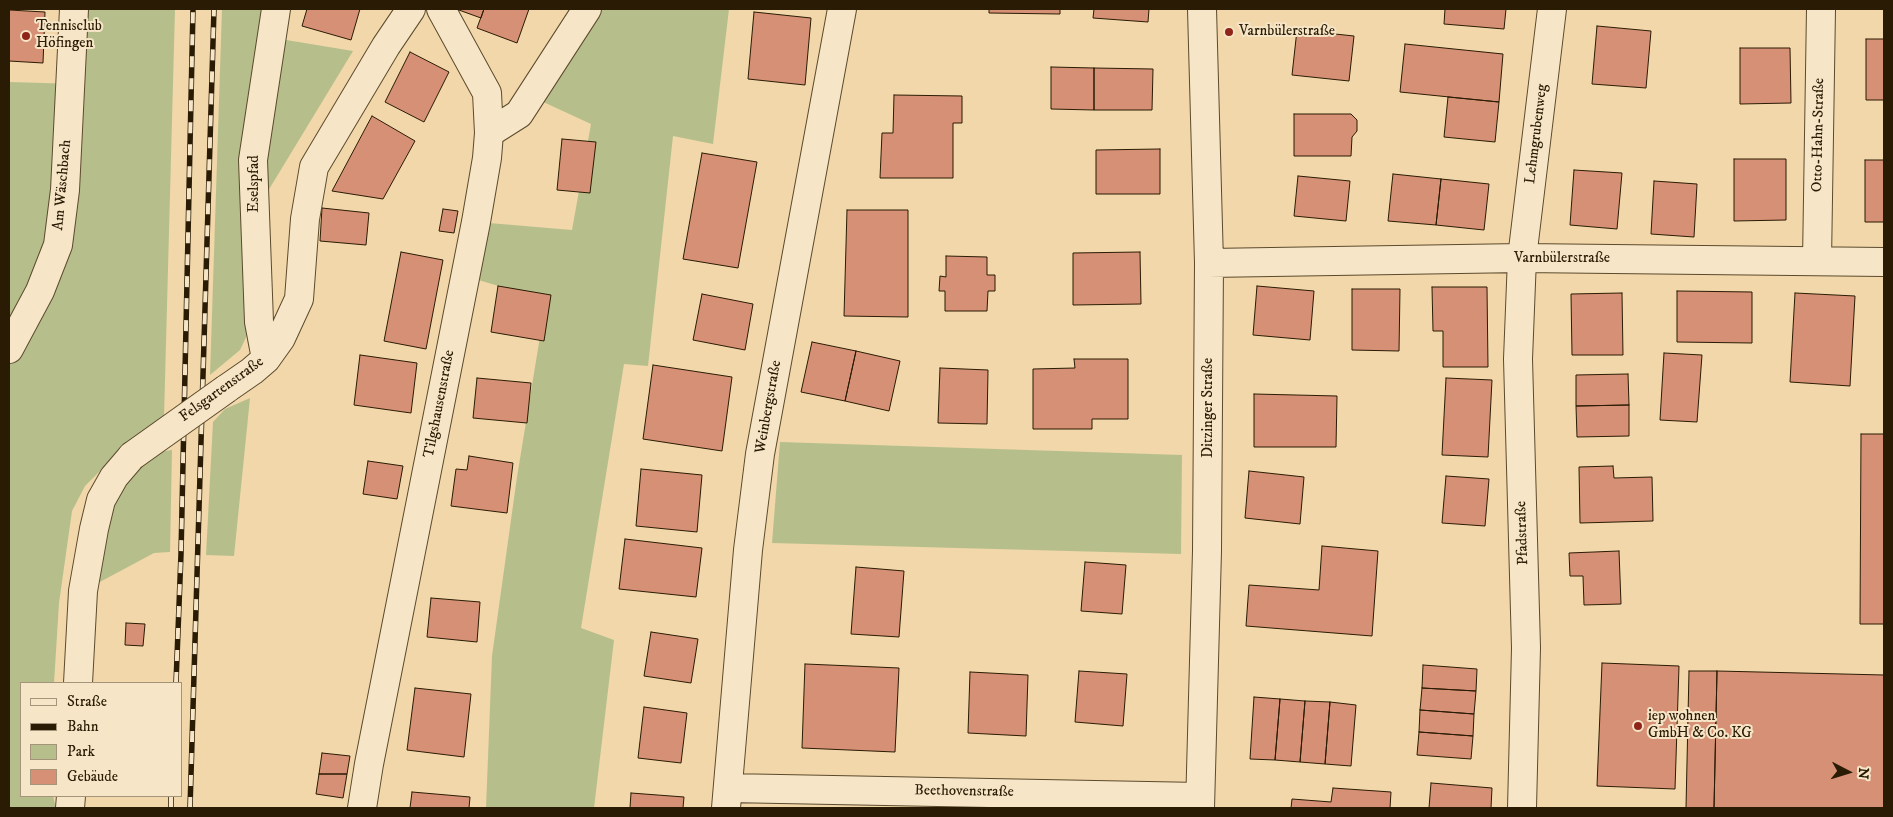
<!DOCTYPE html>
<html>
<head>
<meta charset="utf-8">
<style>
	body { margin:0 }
	#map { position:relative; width:1893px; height:817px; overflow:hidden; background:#f1d7a9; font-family:"IM FELL DW Pica",serif }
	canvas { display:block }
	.frame { position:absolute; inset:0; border:10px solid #2a1b04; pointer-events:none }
	.legend { position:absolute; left:20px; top:682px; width:162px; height:115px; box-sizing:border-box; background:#f6e5c7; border:1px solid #a49479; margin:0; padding:6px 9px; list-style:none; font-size:15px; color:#2a1b04 }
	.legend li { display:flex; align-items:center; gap:10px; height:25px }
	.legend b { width:25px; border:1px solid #a49479 }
	.north { position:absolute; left:1823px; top:747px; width:50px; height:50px; -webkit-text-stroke:4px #f6e5c7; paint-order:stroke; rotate:95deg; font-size:14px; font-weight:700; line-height:20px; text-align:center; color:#2a1b04 }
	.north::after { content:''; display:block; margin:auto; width:18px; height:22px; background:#2a1b04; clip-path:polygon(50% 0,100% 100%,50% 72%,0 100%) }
</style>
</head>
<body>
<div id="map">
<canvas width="1893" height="817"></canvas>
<div class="frame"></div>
<ul class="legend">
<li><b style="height:6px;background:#f6e5c7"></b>Straße</li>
<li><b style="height:6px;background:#2a1b04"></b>Bahn</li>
<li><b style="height:14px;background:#b6bf8b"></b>Park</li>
<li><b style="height:14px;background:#d59075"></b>Gebäude</li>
</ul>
<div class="north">N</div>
</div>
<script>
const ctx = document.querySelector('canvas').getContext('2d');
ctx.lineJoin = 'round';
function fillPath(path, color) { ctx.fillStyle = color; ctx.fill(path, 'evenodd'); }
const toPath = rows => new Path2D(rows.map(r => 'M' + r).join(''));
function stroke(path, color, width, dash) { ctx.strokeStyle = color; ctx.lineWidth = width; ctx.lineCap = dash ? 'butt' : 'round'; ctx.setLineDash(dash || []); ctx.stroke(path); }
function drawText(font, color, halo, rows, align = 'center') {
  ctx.font = font + ' "IM FELL DW Pica",serif'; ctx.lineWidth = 4; ctx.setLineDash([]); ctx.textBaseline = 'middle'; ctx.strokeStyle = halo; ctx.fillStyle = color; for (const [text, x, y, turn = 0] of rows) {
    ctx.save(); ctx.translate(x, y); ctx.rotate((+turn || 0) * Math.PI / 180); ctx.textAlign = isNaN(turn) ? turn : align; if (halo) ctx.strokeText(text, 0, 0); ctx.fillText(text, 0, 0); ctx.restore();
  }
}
const green = toPath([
	[84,9,175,9,164,417,109,462,85,486,72,511,59,603,54,683,21,683,21,796,53,796,56,808,9,808,9,82,79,84],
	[222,9,275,9,274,38,353,51,268,191,261,306,240,350,210,375],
	[599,9,729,9,713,144,673,136,648,366,624,364,581,628,614,640,594,808,486,808,492,656,517,477,546,300,475,279,489,223,572,230,591,124,539,100],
	[250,398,234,556,206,555,213,422,225,409],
	[780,442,1182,455,1181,554,772,543],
	[172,450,170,552,154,553,83,591,94,529,132,456]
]);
const building = toPath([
	[307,9,360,9,351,40,302,26,307,9],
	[456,9,484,9,481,18,456,9],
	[484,9,529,9,517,43,477,28,484,9],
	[989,9,1060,9,1060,14,989,13,989,9],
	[1094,9,1149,9,1148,22,1093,18,1094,9],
	[1445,9,1506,9,1504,29,1444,24,1445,9],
	[9,10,45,12,43,63,9,61,9,10],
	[754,12,811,18,805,85,748,79,754,12],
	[1597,26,1651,31,1646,88,1592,84,1597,26],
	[1297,30,1354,36,1349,81,1292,75,1297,30],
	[1866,39,1884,39,1884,100,1866,100,1866,39],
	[1405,44,1503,54,1499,102,1400,92,1405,44],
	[1740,48,1790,48,1791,103,1740,104,1740,48],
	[410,52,449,72,424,122,385,102,410,52],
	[1051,67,1094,68,1094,110,1051,109,1051,67],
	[1094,68,1153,69,1152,110,1094,110,1094,68],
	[894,95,962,96,962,123,953,123,953,178,880,178,882,133,893,133,894,95],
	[1448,97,1499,102,1495,142,1444,137,1448,97],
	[1294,114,1351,114,1357,120,1357,131,1352,137,1351,156,1294,156,1294,114],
	[372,116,415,141,383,199,332,191,372,116],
	[562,139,596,142,590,193,557,190,562,139],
	[1160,149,1160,194,1096,194,1096,150,1160,149],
	[702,153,757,162,738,268,683,259,702,153],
	[1734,159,1786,159,1786,220,1734,221,1734,159],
	[1865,160,1884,160,1884,222,1865,222,1865,160],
	[1574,170,1622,173,1617,229,1570,225,1574,170],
	[1393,174,1441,179,1436,225,1388,221,1393,174],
	[1298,176,1350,181,1346,221,1294,216,1298,176],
	[1441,179,1489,184,1484,230,1436,225,1441,179],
	[1654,181,1697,184,1694,237,1651,234,1654,181],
	[322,208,369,213,366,245,320,241,322,208],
	[443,209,458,211,454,233,439,231,443,209],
	[847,210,908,210,908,317,844,316,847,210],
	[401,252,443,260,426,349,384,341,401,252],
	[1140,252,1141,304,1073,305,1073,253,1140,252],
	[946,256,987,257,987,275,995,275,995,291,988,291,987,311,945,311,945,291,939,291,940,276,946,277,946,256],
	[498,286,551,295,544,341,491,332,498,286],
	[1257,286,1314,291,1310,340,1253,335,1257,286],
	[1432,287,1487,287,1488,367,1443,367,1443,331,1433,331,1432,287],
	[1352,289,1400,289,1399,351,1352,350,1352,289],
	[1677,291,1752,292,1752,343,1677,342,1677,291],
	[1622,293,1623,355,1572,355,1571,294,1622,293],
	[1795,293,1855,296,1850,386,1790,382,1795,293],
	[702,294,753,304,745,350,693,340,702,294],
	[812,342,856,351,845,401,801,392,812,342],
	[856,351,900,361,889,411,845,401,856,351],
	[1664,353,1702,355,1697,422,1660,420,1664,353],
	[360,355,417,363,411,413,354,405,360,355],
	[1074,359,1128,359,1128,419,1092,419,1092,429,1033,429,1033,369,1075,368,1074,359],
	[653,365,732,377,722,451,643,439,653,365],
	[940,368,988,370,987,424,938,423,940,368],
	[1628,374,1629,405,1576,406,1576,375,1628,374],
	[477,378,531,383,527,423,473,418,477,378],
	[1446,378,1492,380,1488,457,1442,455,1446,378],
	[1254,394,1337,396,1336,447,1254,447,1254,394],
	[1629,405,1629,436,1577,437,1576,406,1629,405],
	[1861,434,1884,434,1884,624,1860,624,1861,434],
	[469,456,513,463,507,513,451,506,456,469,467,470,469,456],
	[368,461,403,466,397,499,363,494,368,461],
	[1613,466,1614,478,1652,477,1653,521,1580,523,1579,467,1613,466],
	[641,469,702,475,697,532,636,526,641,469],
	[1249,471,1304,477,1300,524,1245,518,1249,471],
	[1446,476,1489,479,1485,526,1442,523,1446,476],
	[625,539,702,548,696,597,619,589,625,539],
	[1322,546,1378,551,1372,636,1246,626,1249,585,1319,590,1322,546],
	[1619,551,1621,604,1584,605,1583,576,1570,576,1569,553,1619,551],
	[1085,562,1126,565,1122,614,1081,611,1085,562],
	[856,567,904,571,899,637,851,634,856,567],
	[431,598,480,602,477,642,427,637,431,598],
	[126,623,145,624,143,646,125,645,126,623],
	[651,632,698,639,691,683,644,676,651,632],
	[1602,663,1679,666,1675,789,1597,786,1602,663],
	[805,664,899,668,895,752,802,748,805,664],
	[1423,665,1477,669,1476,691,1422,688,1423,665],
	[1079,671,1127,674,1123,726,1075,722,1079,671],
	[1689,671,1717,671,1714,808,1686,808,1689,671],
	[1717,671,1884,675,1884,808,1714,808,1717,671],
	[970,672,1028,675,1026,736,968,733,970,672],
	[415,688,471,694,464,757,407,750,415,688],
	[1422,688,1476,691,1474,714,1420,710,1422,688],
	[1254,697,1280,699,1275,760,1250,759,1254,697],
	[1280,699,1305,701,1300,762,1275,760,1280,699],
	[1305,701,1330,702,1325,764,1300,762,1305,701],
	[1330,702,1356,705,1351,766,1325,764,1330,702],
	[644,707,687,713,681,763,638,758,644,707],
	[1420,710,1474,714,1473,736,1419,732,1420,710],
	[1419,732,1473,736,1471,759,1417,755,1419,732],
	[322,753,350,756,347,774,319,774,322,753],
	[319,774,347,774,343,798,316,794,319,774],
	[1431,783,1492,788,1491,808,1429,808,1431,783],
	[1333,788,1391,792,1390,808,1291,808,1292,799,1331,802,1333,788],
	[412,792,470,797,469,808,410,808,412,792],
	[631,793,684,797,683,808,630,808,631,793]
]);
const minor = toPath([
	[489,133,519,114,587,9],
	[1817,261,1821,9],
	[1209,263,1522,258,1884,262],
	[9,349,40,291,58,245,65,190,74,9],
	[266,359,259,322,253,160,276,9],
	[226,389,252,371,266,359,281,338,299,299,305,219,314,167,386,46,411,9],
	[78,683,83,591,94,529,101,500,114,477,132,456],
	[728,788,1200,797],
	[70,808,71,796],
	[362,808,369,764,476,222,487,158,489,133,487,93,441,9],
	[726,808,748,550,760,454,842,9],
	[1200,808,1207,551,1209,263,1202,9],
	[1522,808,1526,648,1518,359,1522,258,1552,9]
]);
const rail = toPath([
	[176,683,181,554,193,9],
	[171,808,171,796],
	[190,808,214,9]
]);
const minorBridge = toPath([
	[132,456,226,389]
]);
const markers = [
	[1229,32,5,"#8f2418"],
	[26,36,5,"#8f2418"],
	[1638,726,5,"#8f2418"]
];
const poiNames = [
	["Tennisclub",36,27],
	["Höfingen",36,44],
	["Varnbülerstraße",1239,32],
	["iep wohnen",1648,717],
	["GmbH & Co. KG",1648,734]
];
const streetNames = [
	["Lehmgrubenweg",1537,134,-83],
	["Otto-Hahn-Straße",1819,135,-89],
	["Eselspfad",255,184,-90],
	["Am Wäschbach",63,185,-85],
	["Varnbülerstraße",1562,259],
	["Felsgartenstraße",222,390,-36],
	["Tilgshausenstraße",440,404,-79],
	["Weinbergstraße",769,407,-80],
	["Ditzinger Straße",1209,408,-90],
	["Pfadstraße",1523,533,-92],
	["Beethovenstraße",964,792,1]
];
fillPath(green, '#b6bf8b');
fillPath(building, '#d59075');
stroke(building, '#2a1b04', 1);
stroke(minor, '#5c4a2d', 30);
stroke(minor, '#f6e5c7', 28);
stroke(rail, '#2a1b04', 5.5);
stroke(rail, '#f6e5c7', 4, [11]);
stroke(minorBridge, '#5c4a2d', 30, []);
stroke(minorBridge, '#f6e5c7', 28);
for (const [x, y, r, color] of markers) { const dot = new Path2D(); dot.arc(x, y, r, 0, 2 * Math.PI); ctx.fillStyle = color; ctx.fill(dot); stroke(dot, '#f6e5c7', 2); }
drawText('15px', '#2a1b04', '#f6e5c7', poiNames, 'left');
drawText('15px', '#2a1b04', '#f6e5c7', streetNames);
</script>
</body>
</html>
